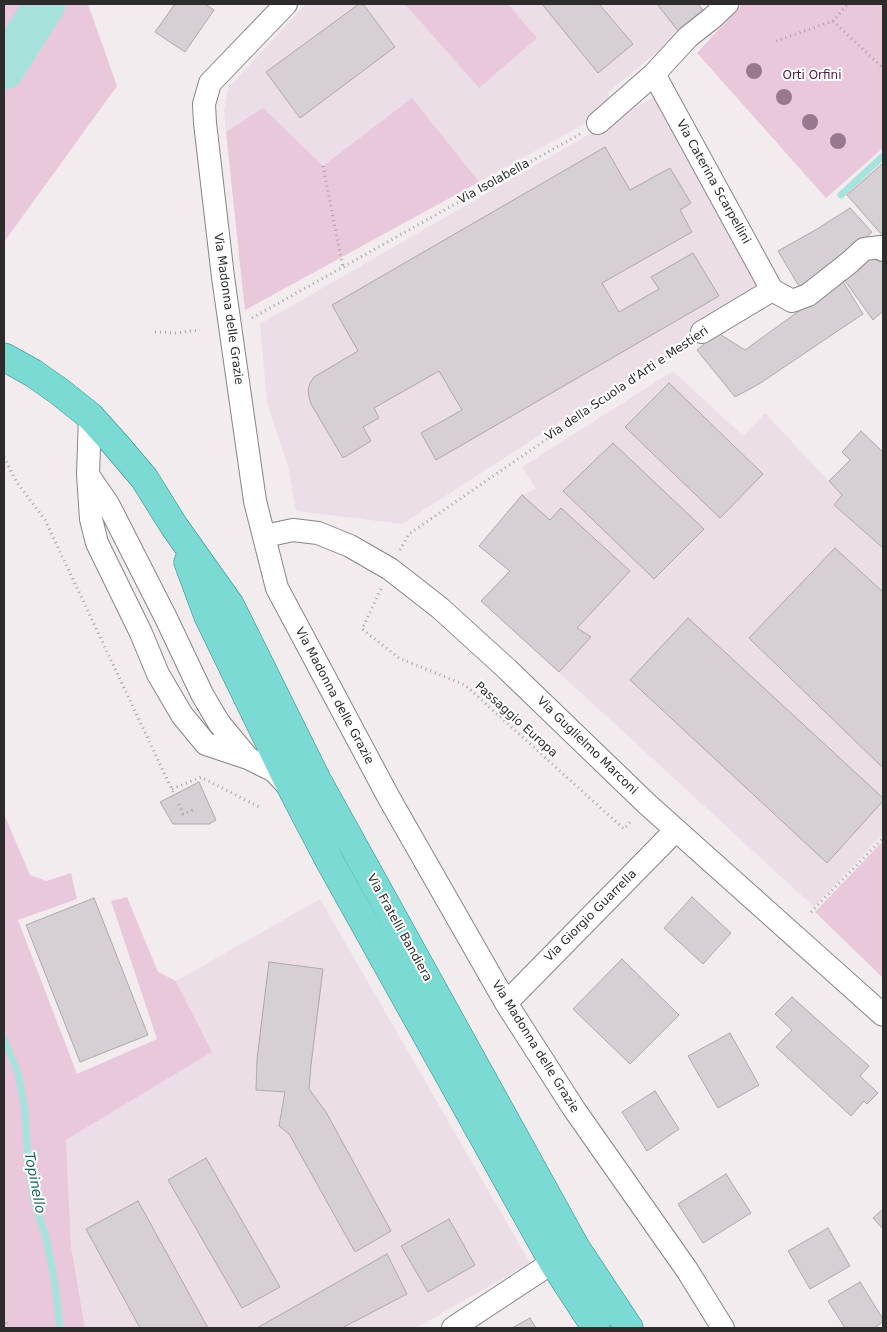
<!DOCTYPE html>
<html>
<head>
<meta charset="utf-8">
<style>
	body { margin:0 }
	#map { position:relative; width:887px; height:1332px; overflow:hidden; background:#f2ecef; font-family:"DejaVu Sans",sans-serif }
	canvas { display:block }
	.frame { position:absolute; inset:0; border:5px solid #2d2b2c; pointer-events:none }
</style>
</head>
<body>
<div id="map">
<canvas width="887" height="1332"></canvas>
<div class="frame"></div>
</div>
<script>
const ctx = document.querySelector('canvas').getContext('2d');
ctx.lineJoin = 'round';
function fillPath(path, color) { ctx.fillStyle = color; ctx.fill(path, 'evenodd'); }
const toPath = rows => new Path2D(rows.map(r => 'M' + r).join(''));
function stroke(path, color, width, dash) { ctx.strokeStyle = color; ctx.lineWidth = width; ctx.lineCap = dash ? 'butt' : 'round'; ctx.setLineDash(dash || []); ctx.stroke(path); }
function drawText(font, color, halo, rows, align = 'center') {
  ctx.font = font + ' "DejaVu Sans",sans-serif'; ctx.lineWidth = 4; ctx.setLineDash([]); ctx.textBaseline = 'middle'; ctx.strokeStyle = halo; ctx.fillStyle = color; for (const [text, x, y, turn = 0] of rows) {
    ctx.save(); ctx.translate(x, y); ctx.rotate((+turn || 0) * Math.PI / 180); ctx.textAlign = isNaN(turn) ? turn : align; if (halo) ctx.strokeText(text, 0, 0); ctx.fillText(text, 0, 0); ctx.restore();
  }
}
const built = toPath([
	[306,4,698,4,705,13,608,92,610,110,245,310,224,112,228,88],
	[654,97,760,293,402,524,296,511,288,466,267,403,260,324],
	[673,371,743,436,765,413,842,495,834,506,883,548,883,834,814,907,481,601,509,571,479,546,522,495,536,489,522,467],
	[320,899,530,1263,416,1328,85,1328,71,1246,66,1140,212,1052,176,981]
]);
const green = toPath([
	[4,4,88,4,117,86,4,242],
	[405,4,508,4,537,38,479,88],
	[742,4,883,4,883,148,826,198,697,53],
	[412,98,479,182,245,310,226,132,263,108,323,166],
	[4,814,30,875,46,881,71,873,77,899,18,920,77,1074,157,1039,111,901,127,897,158,972,176,981,212,1052,66,1140,71,1246,85,1328,4,1328],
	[883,841,883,978,815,912]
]);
const stream = toPath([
	[841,195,883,156],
	[4,1039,18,1073,25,1111,28,1163,34,1201,46,1237,55,1284,60,1328]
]);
const river = toPath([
	[4,69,45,4]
]);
const building = toPath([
	[175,4,205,4,214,10,185,52,155,32,175,4],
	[359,4,363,4,395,47,300,118,266,72,359,4],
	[542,4,599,4,633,44,598,73,542,4],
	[657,4,698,4,705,13,679,32,657,4],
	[605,147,630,190,670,168,691,203,680,210,692,232,602,283,619,312,659,289,651,277,693,253,719,296,436,460,421,433,462,410,439,371,374,408,379,418,363,427,371,441,343,458,311,404,309,397,308,390,310,383,314,377,358,351,332,305,605,147],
	[883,163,883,236,847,195,883,163],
	[850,208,872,232,840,261,800,288,778,251,817,229,850,208],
	[869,252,883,254,883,311,873,320,843,278,869,252],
	[842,280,863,314,759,384,735,397,697,350,718,333,745,350,842,280],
	[669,383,763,474,720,518,625,427,669,383],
	[861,431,883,452,883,548,834,505,842,495,829,481,850,460,842,452,861,431],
	[613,443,704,529,654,579,563,491,613,443],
	[522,495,550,520,561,508,630,571,577,628,591,637,559,672,481,601,510,571,479,546,522,495],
	[835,548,883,592,883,768,749,638,835,548],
	[688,618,883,798,883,801,827,863,630,680,688,618],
	[199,782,216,820,209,824,173,824,160,802,199,782],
	[692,897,731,933,703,964,664,928,692,897],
	[94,898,148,1035,80,1062,26,925,94,898],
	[622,959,679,1015,630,1064,573,1009,622,959],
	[269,962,323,969,311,1065,309,1089,326,1112,391,1231,355,1252,289,1134,279,1126,285,1092,256,1090,257,1059,269,962],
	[792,997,869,1066,860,1076,878,1093,867,1104,864,1101,851,1116,776,1047,792,1030,775,1014,792,997],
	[730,1033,759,1085,718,1108,688,1056,730,1033],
	[655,1091,679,1129,647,1151,622,1112,655,1091],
	[206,1158,280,1287,242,1308,168,1180,206,1158],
	[726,1174,751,1213,703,1243,678,1204,726,1174],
	[138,1201,208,1328,140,1328,86,1229,138,1201],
	[883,1209,883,1229,873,1218,883,1209],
	[449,1219,475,1265,428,1292,401,1246,449,1219],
	[828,1228,850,1266,810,1289,788,1251,828,1228],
	[387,1254,407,1294,342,1328,257,1328,387,1254],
	[860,1282,883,1319,883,1322,874,1328,845,1328,828,1301,860,1282],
	[530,1318,536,1328,512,1328,530,1318]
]);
const path = toPath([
	[833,21,883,68],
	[776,41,833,21,848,4],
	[323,166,343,268],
	[252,318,580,134],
	[155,332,175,333,200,330],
	[4,457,16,481,45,520,174,794],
	[400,550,409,534,685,344],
	[381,589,362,629,399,658,465,685,624,829,632,820],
	[172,789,201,777,259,807],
	[179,804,183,814,195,809],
	[811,912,883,838],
	[4,1318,8,1328]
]);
const minor = toPath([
	[286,4,210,83,204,104,205,123,223,277,255,501,277,588,389,798,506,1003,574,1109,687,1270,723,1328],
	[654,74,772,290],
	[598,123,654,74,688,37,712,18,727,4],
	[772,290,792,301,808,295,850,262,864,249,881,247,883,250],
	[702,332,772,290],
	[90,416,88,475,91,519,97,543,141,633,158,674,182,715,206,744,248,758,274,771,289,787],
	[88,475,108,504,166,618,202,694,219,723,248,758],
	[265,536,293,530,318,533,350,546,390,569,440,608,507,669,647,804,883,1015],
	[506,1003,676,830],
	[453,1328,553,1262]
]);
const major = toPath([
	[4,357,33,373,60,392,90,416,116,445,144,478,174,526,230,605,317,780,576,1248,629,1328],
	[188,562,208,616,293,791,329,860,553,1262,596,1328]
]);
const trees = [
	[754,71],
	[784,97],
	[810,122],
	[838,141]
];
const parkNames = [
	["Orti Orfini",812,76]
];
const streetNames = [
	["Via Isolabella",494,182,-29],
	["Via Caterina Scarpellini",713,182,61],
	["Via Madonna delle Grazie",228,309,82],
	["Via della Scuola d'Arti e Mestieri",627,384,-34],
	["Via Madonna delle Grazie",334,696,62],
	["Passaggio Europa",516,720,42],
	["Via Guglielmo Marconi",587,746,44],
	["Via Giorgio Guarrella",591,916,-45],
	["Via Fratelli Bandiera",399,928,61],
	["Via Madonna delle Grazie",535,1047,58]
];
const waterNames = [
	["Topinello",34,1183,79]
];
fillPath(built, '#ecdee6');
fillPath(green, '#eac8dc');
stroke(stream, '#a8e2dc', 7);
stroke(river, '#a8e2dc', 41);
fillPath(building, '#d6cfd3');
stroke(building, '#aea8ac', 1);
stroke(minor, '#898487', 24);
stroke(major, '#278d87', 29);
stroke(path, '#a6a2a4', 3, [1, 4]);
stroke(minor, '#fff', 22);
stroke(major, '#7cdad4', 28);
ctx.fillStyle = '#97788d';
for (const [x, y] of trees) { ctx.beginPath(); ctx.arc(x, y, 8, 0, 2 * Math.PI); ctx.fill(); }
drawText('12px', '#4d1a3c', '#fff', parkNames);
drawText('12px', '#2d2b2c', '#fff', streetNames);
drawText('italic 14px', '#18645f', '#fff', waterNames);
</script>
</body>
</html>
